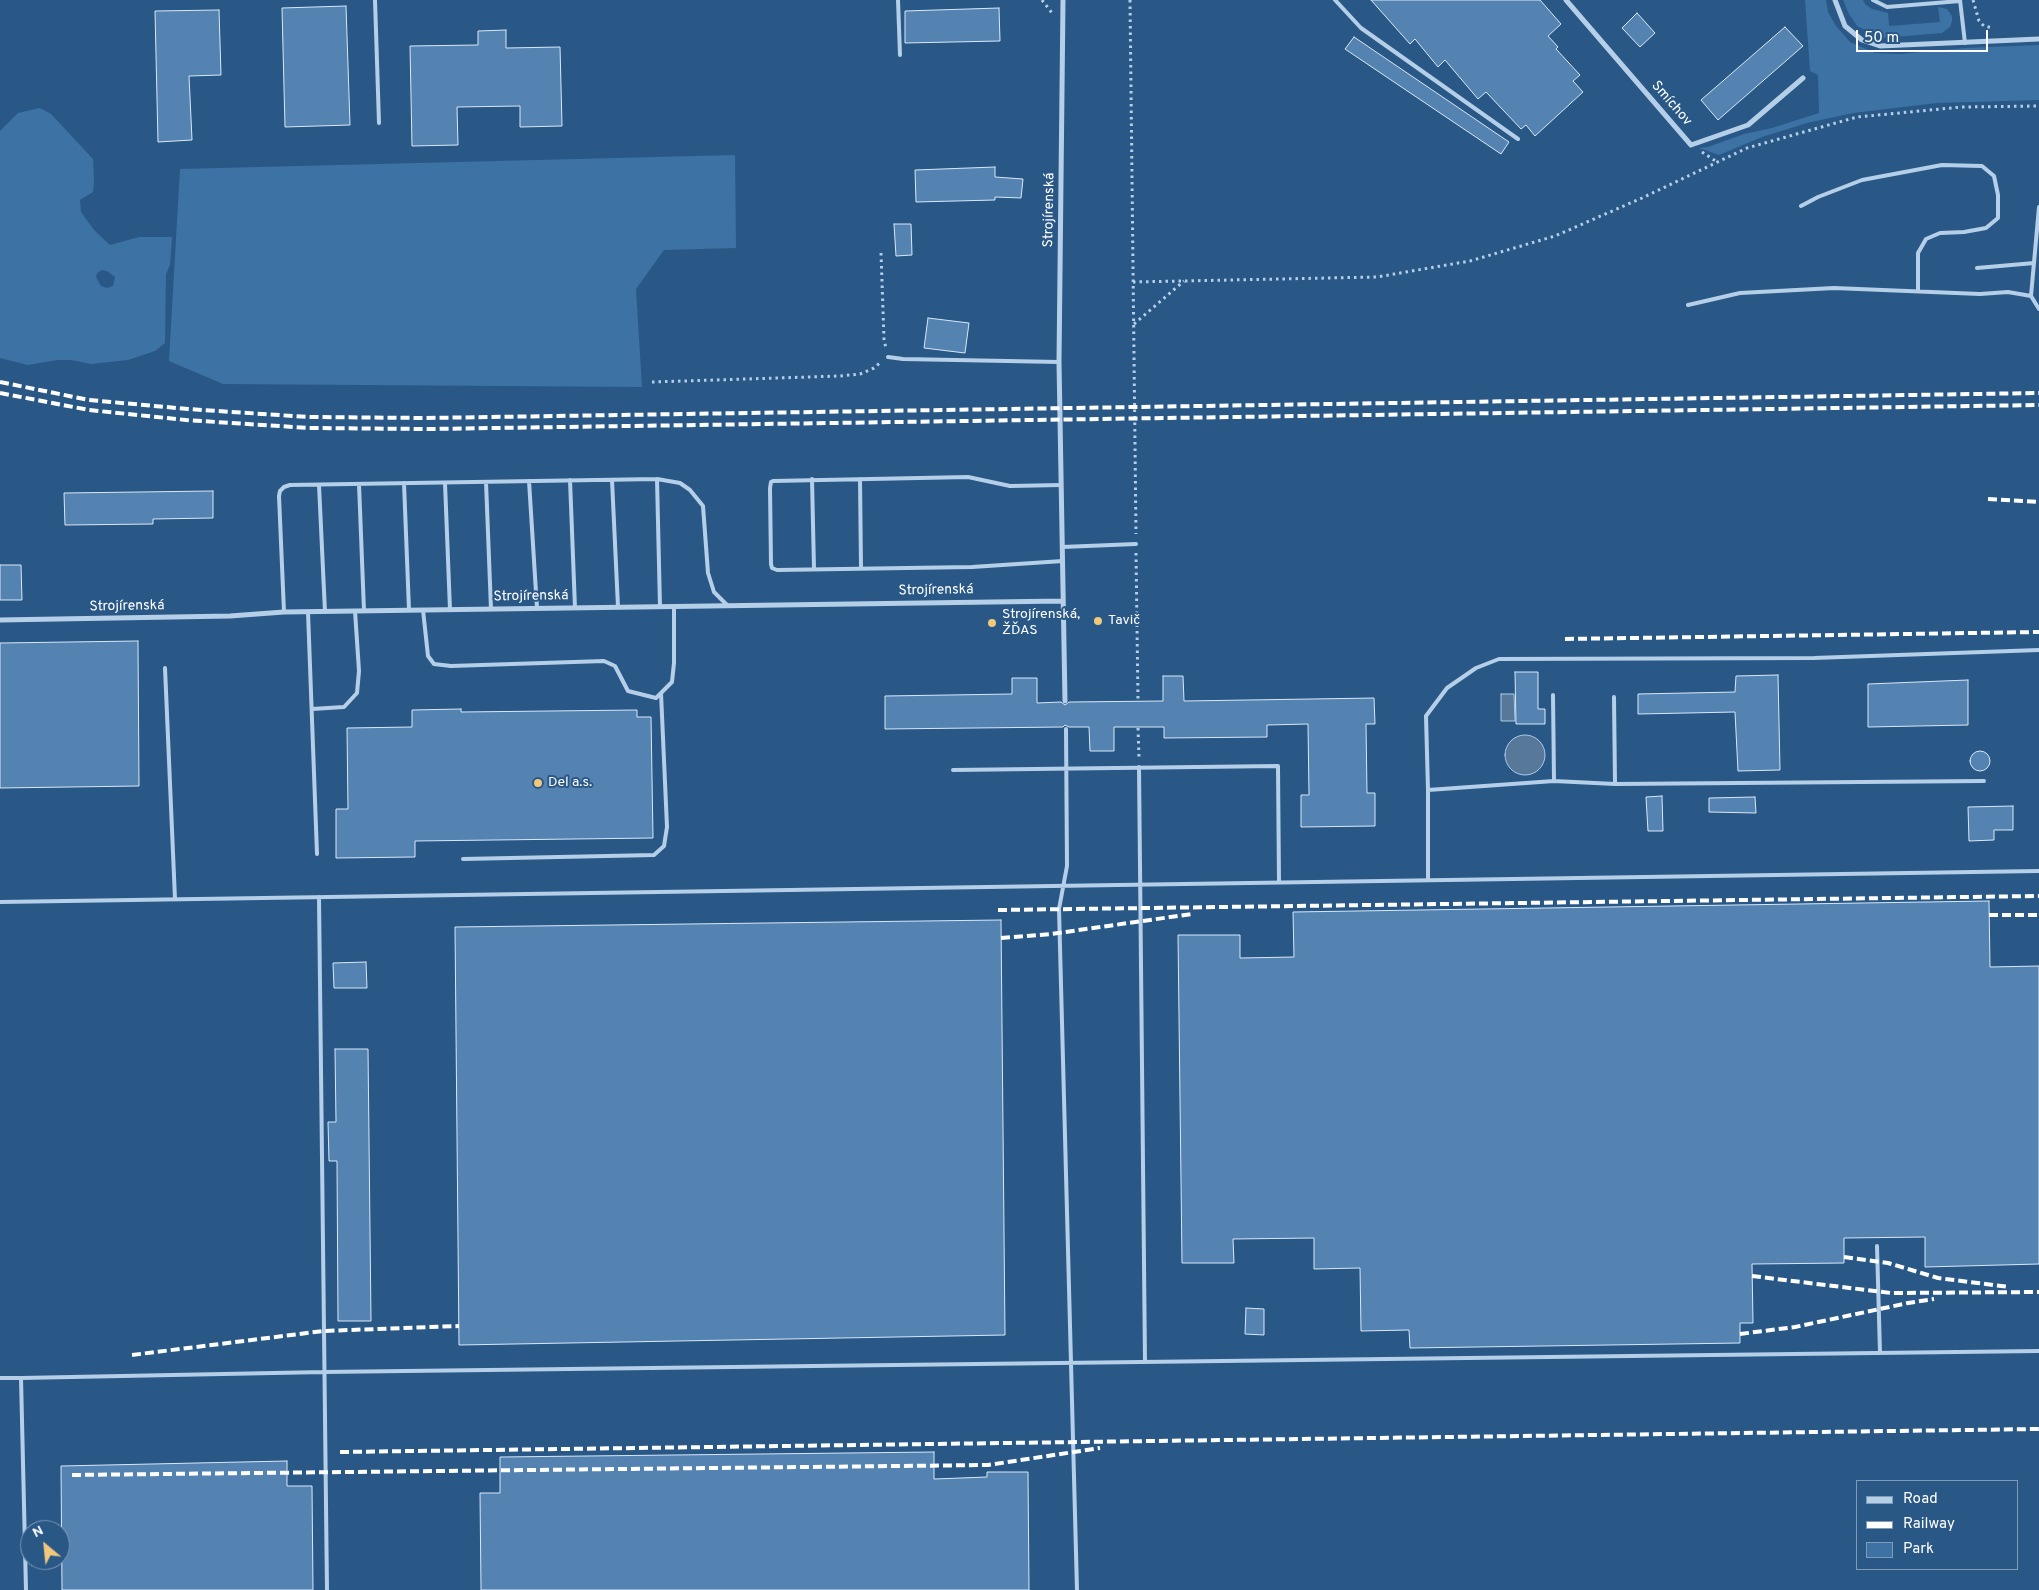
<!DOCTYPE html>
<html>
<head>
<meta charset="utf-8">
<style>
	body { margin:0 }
	#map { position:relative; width:2039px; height:1590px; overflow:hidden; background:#295887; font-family:Overpass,sans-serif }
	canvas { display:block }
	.legend { position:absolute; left:1856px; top:1480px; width:162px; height:90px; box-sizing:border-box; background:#295887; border:1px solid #7f9bb7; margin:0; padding:6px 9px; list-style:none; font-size:15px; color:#fff }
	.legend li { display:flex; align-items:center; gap:10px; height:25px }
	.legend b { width:25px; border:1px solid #7f9bb7 }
	.north { position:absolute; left:20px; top:1520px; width:50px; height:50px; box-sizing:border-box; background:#295887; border:1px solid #7f9bb7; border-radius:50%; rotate:332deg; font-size:14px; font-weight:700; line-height:20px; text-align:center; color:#fff }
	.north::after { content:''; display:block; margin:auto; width:18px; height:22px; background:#f0c77b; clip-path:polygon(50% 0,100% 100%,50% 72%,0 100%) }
	.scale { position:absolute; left:1856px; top:30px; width:132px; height:22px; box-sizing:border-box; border:2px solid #fff; border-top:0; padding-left:6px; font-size:15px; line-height:18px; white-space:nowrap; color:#fff; -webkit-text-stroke:4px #295887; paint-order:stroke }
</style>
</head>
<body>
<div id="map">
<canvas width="2039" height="1590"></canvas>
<ul class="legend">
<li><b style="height:6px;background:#b5cfe8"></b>Road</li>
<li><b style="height:6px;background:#fff"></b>Railway</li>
<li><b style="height:14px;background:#3d72a4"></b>Park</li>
</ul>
<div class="north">N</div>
<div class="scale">50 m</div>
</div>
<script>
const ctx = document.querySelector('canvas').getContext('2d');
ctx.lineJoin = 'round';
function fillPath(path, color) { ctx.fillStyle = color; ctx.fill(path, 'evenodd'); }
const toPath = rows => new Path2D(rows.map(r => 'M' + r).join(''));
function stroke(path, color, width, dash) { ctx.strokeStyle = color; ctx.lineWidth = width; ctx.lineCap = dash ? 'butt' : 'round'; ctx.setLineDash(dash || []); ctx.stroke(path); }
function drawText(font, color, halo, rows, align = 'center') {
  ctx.font = font + ' Overpass,sans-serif'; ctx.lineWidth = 4; ctx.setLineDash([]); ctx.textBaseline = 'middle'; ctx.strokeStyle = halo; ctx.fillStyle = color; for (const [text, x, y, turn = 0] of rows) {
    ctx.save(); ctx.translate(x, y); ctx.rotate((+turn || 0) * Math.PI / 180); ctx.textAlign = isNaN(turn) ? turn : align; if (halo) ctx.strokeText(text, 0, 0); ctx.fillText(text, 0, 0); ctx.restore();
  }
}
const green = toPath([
	[1805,0,1826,0,1828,12,1836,26,1850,42,1875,53,1900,54,1965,48,2039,45,2039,100,1937,103,1853,113,1807,123,1762,137,1719,155,1699,148,1708,147,1744,134,1772,128,1819,113,1818,75,1810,71],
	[1843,0,1863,0,1865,4,1872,9,1888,13,1889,26,1940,22,1938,7,1947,9,1952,16,1952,21,1950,27,1942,33,1883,38,1876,36,1857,26,1849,14],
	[40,108,51,114,93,159,94,179,93,192,80,200,81,212,94,230,110,245,139,237,172,237,170,265,166,274,165,343,155,351,128,360,91,364,71,360,57,360,28,365,0,358,0,131,18,113],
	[102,270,107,271,115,277,113,286,107,288,101,286,96,277,97,273],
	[735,155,736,248,664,250,636,289,642,387,223,384,169,361,180,169]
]);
const water = toPath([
	[1501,694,1514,694,1515,721,1501,721,1501,694],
	'1505 755a20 20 0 1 1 40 0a20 20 0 1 1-40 0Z'
]);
const building = toPath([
	[1371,0,1540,0,1561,24,1548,36,1558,47,1556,49,1580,75,1573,81,1583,92,1535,136,1526,125,1521,129,1486,92,1478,99,1445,60,1438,67,1415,39,1410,44,1371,0],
	[346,6,350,125,285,127,282,8,346,6],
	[999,8,1000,41,905,43,905,11,999,8],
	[219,10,221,75,189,76,192,140,158,142,155,11,219,10],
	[1637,13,1655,33,1640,47,1622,28,1637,13],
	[1785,27,1803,46,1718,120,1701,100,1785,27],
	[506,30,506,48,560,47,562,126,520,127,520,106,457,107,458,145,412,146,410,46,478,45,478,31,506,30],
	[1354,37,1509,142,1501,154,1345,49,1354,37],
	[995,167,995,177,1023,179,1021,198,995,197,995,200,916,202,915,170,995,167],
	[894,224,911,224,912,255,896,256,894,224],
	[928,318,969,323,965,353,924,348,928,318],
	[213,491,213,518,153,519,153,524,65,525,64,493,213,491],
	[0,565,21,565,22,600,0,600,0,565],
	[138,641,139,786,0,788,0,643,138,641],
	[1515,672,1538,672,1538,709,1545,709,1545,724,1516,724,1515,672],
	[1778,675,1780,770,1738,771,1735,712,1638,714,1638,694,1735,692,1736,676,1778,675],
	[1163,676,1183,676,1184,701,1374,698,1375,724,1366,724,1367,793,1375,793,1375,826,1301,827,1301,795,1309,795,1308,724,1267,725,1267,737,1164,738,1164,727,1114,727,1114,751,1090,751,1089,727,1069,727,1065,725,1063,727,885,729,885,696,1012,694,1012,678,1037,678,1037,703,1061,702,1065,705,1069,702,1163,701,1163,676],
	[1968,680,1968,725,1868,727,1868,684,1968,680],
	[461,709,461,712,637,710,637,717,651,717,653,838,415,841,415,857,336,858,336,809,348,809,347,728,412,727,412,710,461,709],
	'1970 761a10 10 0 1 1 20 0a10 10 0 1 1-20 0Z',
	[1662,796,1663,831,1648,831,1646,797,1662,796],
	[1755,797,1756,813,1709,812,1709,798,1755,797],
	[2013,806,2013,830,1994,830,1994,840,1969,841,1968,807,2013,806],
	[1989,901,1990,967,2039,966,2039,1264,1925,1267,1925,1237,1844,1238,1844,1263,1752,1264,1753,1323,1740,1323,1740,1343,1410,1348,1409,1330,1361,1331,1360,1268,1314,1269,1314,1238,1233,1239,1234,1263,1182,1263,1178,935,1240,935,1240,958,1294,957,1293,912,1989,901],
	[1001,920,1005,1335,459,1345,455,927,1001,920],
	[366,962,367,988,334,988,333,963,366,962],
	[335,1049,368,1049,371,1321,338,1321,337,1161,329,1161,328,1122,336,1122,335,1049],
	[1246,1308,1264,1309,1264,1335,1245,1334,1246,1308],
	[934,1452,934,1479,987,1477,987,1472,1028,1472,1029,1590,481,1590,480,1493,500,1493,500,1457,934,1452],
	[287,1461,287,1486,312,1486,313,1590,62,1590,61,1466,287,1461]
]);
const path = toPath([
	[1042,0,1052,13],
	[1130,0,1136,534],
	[1973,0,1979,21,1984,26,1993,28],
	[1702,152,1717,162],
	[881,253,884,339,886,349],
	[1133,282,1377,277,1470,261,1555,236,1642,198,1747,148,1857,117,1962,107,2039,106],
	[1134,324,1184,281],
	[652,382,840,376,860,374,874,368,881,362],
	[1136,553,1138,700],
	[1138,728,1139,757]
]);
const service = toPath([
	[375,0,379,123],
	[898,0,900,55],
	[1335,0,1361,28,1518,139],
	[1873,0,1887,7,1960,1],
	[1960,0,1965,43],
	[1801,206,1818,197,1862,180,1942,165,1982,166,1994,176,1998,195,1998,218,1986,228,1964,232,1940,233,1926,239,1918,253,1918,291],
	[2039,207,2031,296,2039,309],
	[1977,268,2034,263],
	[1688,305,1740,293,1834,288,1980,294,2008,292,2031,296],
	[888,357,903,359,1059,362],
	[657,479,660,607],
	[812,479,814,569],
	[860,479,861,568],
	[570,480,575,608],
	[612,480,618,607],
	[529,481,537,608],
	[486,482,491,609],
	[404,483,409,610],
	[445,483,450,610],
	[359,484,364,611],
	[319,485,325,612],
	[1061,485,1010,486,968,477,773,481,771,482,770,488,771,564,772,568,777,570,972,567,1063,561],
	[1062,547,1136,544],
	[423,610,428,656,434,664,451,666,604,661,615,666,628,691,656,698,672,682,674,663,674,607],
	[284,612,279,496,280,491,284,487,290,485,657,479,680,483,690,490,703,506,708,573,714,592,728,606],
	[308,612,317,854],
	[165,668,175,899],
	[1553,695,1554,781],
	[1614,697,1615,784],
	[312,709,344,707,357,693,359,671,355,611],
	[1066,729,1067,866,1059,909,1077,1590],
	[1139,767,1145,1362],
	[953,770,1278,766,1279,882],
	[1428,790,1554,781,1615,784,1984,781],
	[463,859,654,855,664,846,667,827,661,693],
	[1428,880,1428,790,1426,716,1447,688,1476,668,1499,659,1814,658,2039,650],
	[319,897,327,1590],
	[0,902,2039,871],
	[1877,1246,1880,1353],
	[0,1378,21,1378],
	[26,1590,21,1378,324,1372,2039,1351]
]);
const minor = toPath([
	[1063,0,1059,362,1065,701],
	[1566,0,1691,145,1748,125,1803,78],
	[1835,0,1845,26,1862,40,1880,46,2039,39],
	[0,620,230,616,284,612,1063,601]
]);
const rail = toPath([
	[0,382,89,400,188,409,308,417,426,418,2039,393],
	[0,393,89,410,186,420,309,428,428,429,2039,405],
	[1988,499,2039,502],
	[1565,639,2039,632],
	[998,910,2039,896],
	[1989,915,2039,915],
	[1001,938,1051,934,1192,914],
	[1844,1257,1888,1263,1938,1278,2009,1287],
	[1752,1276,1891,1293,2039,1292],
	[1740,1334,1795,1327,1908,1303,1934,1299],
	[132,1355,323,1331,459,1326],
	[340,1452,2039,1429],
	[72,1475,988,1465,1100,1448]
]);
const markers = [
	[1098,621,5,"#f0c77b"],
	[992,623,5,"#f0c77b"],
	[538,783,5,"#f0c77b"]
];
const streetNames = [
	["Smíchov",1671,104,49],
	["Strojírenská",1050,210,-89],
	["Strojírenská",936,591,-1],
	["Strojírenská",531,597,-1],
	["Strojírenská",127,607,-1]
];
const poiNames = [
	["Strojírenská,",1002,615],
	["ŽĎAS",1002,631],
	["Tavič",1108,621],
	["Del a.s.",548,783]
];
fillPath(green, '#3d72a4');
fillPath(water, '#587899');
stroke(water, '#aacbe8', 1);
fillPath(building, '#5583b1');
stroke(building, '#d8e8f7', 1);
stroke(path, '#b5cfe8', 3, [2.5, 4]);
stroke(service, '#b5cfe8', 4);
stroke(minor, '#b5cfe8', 5);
stroke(rail, '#fff', 4, [9, 4]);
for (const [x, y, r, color] of markers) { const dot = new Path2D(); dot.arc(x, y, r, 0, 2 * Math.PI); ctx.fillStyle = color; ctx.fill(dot); stroke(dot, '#295887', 2); }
drawText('14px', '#fff', '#295887', streetNames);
drawText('14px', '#fff', '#295887', poiNames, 'left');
</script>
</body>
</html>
